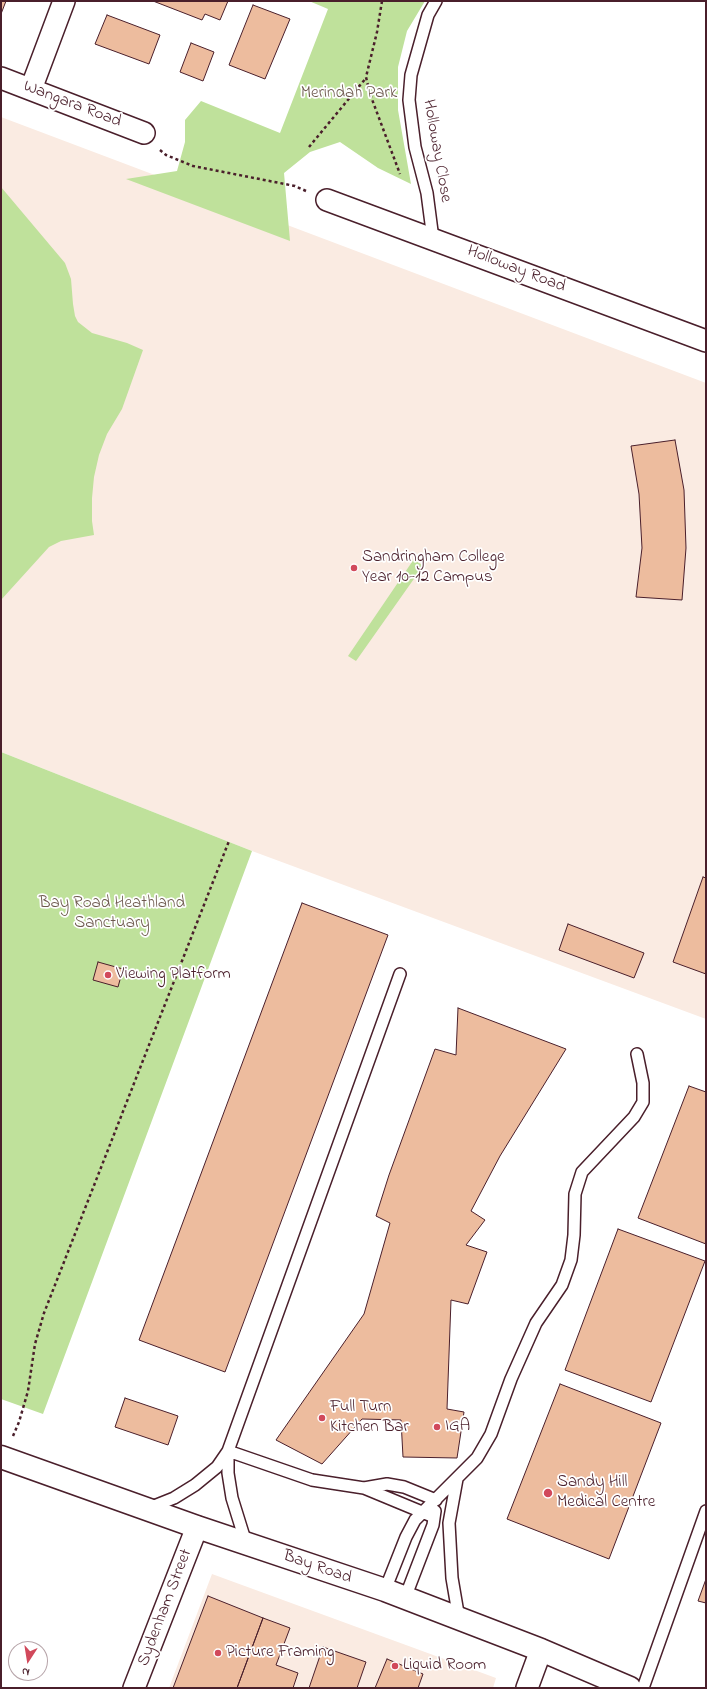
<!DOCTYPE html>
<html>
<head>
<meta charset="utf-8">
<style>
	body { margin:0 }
	#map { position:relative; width:707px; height:1689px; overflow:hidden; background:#fff; font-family:"Indie Flower",sans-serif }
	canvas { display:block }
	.frame { position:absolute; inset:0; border:2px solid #4a1f2b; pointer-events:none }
	.north { position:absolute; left:8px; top:1641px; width:40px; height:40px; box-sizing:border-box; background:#fff; border:1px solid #b7a5aa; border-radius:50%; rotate:192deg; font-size:11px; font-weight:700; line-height:16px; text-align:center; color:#4a1f2b }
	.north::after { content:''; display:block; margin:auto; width:14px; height:18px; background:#d1495b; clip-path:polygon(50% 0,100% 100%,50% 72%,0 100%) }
</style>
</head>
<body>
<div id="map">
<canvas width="707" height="1689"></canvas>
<div class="frame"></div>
<div class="north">N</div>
</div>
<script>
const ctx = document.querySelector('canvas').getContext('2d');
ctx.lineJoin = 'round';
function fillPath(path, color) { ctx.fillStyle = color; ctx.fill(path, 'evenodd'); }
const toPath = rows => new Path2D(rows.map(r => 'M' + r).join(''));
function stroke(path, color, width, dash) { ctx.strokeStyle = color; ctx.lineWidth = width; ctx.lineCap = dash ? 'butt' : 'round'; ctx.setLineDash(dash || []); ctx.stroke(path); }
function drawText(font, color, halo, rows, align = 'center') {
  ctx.font = font + ' "Indie Flower",sans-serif'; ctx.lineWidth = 3.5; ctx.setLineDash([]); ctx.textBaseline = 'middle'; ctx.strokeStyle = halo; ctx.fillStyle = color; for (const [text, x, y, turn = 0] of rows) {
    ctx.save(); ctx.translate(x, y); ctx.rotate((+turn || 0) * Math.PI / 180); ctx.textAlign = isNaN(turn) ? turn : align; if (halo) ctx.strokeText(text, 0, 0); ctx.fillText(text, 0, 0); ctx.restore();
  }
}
const built = toPath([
	[1,117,706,383,706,1019,252,851,1,752],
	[212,1574,496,1678,493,1688,169,1688]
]);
const green = toPath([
	[309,1,425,1,407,31,398,67,398,110,411,184,378,168,340,142,310,152,284,173,290,241,126,179,177,171,185,142,185,120,201,101,280,133,328,9],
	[1,187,65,263,71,279,73,304,75,316,78,322,92,333,127,343,143,350,122,409,107,434,99,455,94,477,92,498,92,521,94,535,61,541,49,547,1,600],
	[414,559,423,566,356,661,348,656],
	[1,752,252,851,43,1414,1,1399]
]);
const building = toPath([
	[1,1,6,1,1,14,1,1],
	[153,1,228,1,220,20,205,14,202,20,153,1],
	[253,5,290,19,265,79,229,65,253,5],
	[107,15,160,35,149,64,95,44,107,15],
	[191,43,214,52,203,81,180,72,191,43],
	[675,440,684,490,686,548,682,600,636,597,642,548,639,494,631,446,675,440],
	[703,877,706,878,706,974,673,962,703,877],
	[302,903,388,935,225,1372,139,1340,302,903],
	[568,924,644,953,634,978,559,950,568,924],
	[98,962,123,969,118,987,93,980,98,962],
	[458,1008,566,1049,500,1156,471,1211,485,1220,466,1245,487,1252,468,1304,451,1300,447,1409,464,1412,457,1458,403,1457,401,1420,362,1419,322,1464,276,1440,364,1314,390,1223,376,1216,389,1175,435,1049,456,1055,458,1008],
	[689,1086,706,1092,706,1244,638,1218,689,1086],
	[618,1229,705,1261,651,1402,565,1370,618,1229],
	[560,1384,661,1423,609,1559,507,1519,560,1384],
	[125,1398,178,1416,168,1445,115,1427,125,1398],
	[706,1579,706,1603,698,1601,706,1579],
	[208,1596,263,1618,237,1688,173,1688,208,1596],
	[263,1618,290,1628,276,1665,298,1673,293,1688,237,1688,263,1618],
	[323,1647,366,1662,357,1688,309,1688,323,1647],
	[387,1659,423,1674,418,1688,375,1688,387,1659]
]);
const path = toPath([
	[382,1,377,32,366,77,370,94,400,174],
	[309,147,366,78],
	[160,150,166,155,193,166,295,186,306,191],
	[13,1436,19,1422,28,1391,35,1344,44,1313,229,841]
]);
const lane = toPath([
	[433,239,427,193,415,147,409,100,411,75,428,15,436,1],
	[400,974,228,1451,312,1480,364,1488,434,1517],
	[228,1451,228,1473,232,1498,246,1543],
	[457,1479,449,1523,452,1578,459,1619],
	[364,1488,387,1484,404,1487,436,1500],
	[149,1508,174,1498,195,1485,217,1467,228,1451],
	[385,1590,406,1537,415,1520,477,1458,491,1434,511,1379,536,1323,562,1285,571,1260,574,1235,575,1194,582,1172,634,1117,643,1102,643,1083,637,1054],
	[405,1598,433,1525,435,1511],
	[643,1688,706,1511]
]);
const street = toPath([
	[1,78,144,133],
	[31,89,64,1],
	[327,200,706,341],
	[134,1688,197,1527],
	[527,1688,541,1650]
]);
const secondary = toPath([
	[1,1457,197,1527,385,1590,541,1650,630,1688]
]);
const markers = [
	[354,568,4,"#d1495b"],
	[108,975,4,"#d1495b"],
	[322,1418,4,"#d1495b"],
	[437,1427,4,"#d1495b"],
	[548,1493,5,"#d1495b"],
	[218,1653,4,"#d1495b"],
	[395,1666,4,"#d1495b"]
];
const parkNames = [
	["Merindah Park",349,94],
	["Bay Road Heathland",112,904],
	["Sanctuary",112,924]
];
const streetNames = [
	["Wangara Road",72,105,21],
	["Holloway Close",436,151,80],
	["Holloway Road",516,270,21],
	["Bay Road",317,1568,19],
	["Sydenham Street",166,1608,-69]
];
const poiNames = [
	["Sandringham College",362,558],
	["Year 10-12 Campus",362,578],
	["Viewing Platform",116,975],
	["Full Turn",330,1408],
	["Kitchen Bar",330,1428],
	["IGA",445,1427],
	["Sandy Hill",557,1483],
	["Medical Centre",557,1503],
	["Picture Framing",226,1653],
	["Liquid Room",403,1666]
];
fillPath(built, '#faebe2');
fillPath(green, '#bfe19b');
fillPath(building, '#edbc9e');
stroke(building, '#4a1f2b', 1);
stroke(lane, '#4a1f2b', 14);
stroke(street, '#4a1f2b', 24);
stroke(secondary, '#4a1f2b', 25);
stroke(path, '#4a1f2b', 2.5, [3, 3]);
stroke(lane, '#fff', 11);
stroke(street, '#fff', 21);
stroke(secondary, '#fff', 22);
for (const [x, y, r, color] of markers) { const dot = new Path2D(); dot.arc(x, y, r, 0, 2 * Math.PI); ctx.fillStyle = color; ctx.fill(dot); stroke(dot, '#fff', 1.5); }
drawText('17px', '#6d594d', '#fff', parkNames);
drawText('17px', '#4a1f2b', '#fff', streetNames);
drawText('17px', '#4a1f2b', '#fff', poiNames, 'left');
</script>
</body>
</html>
